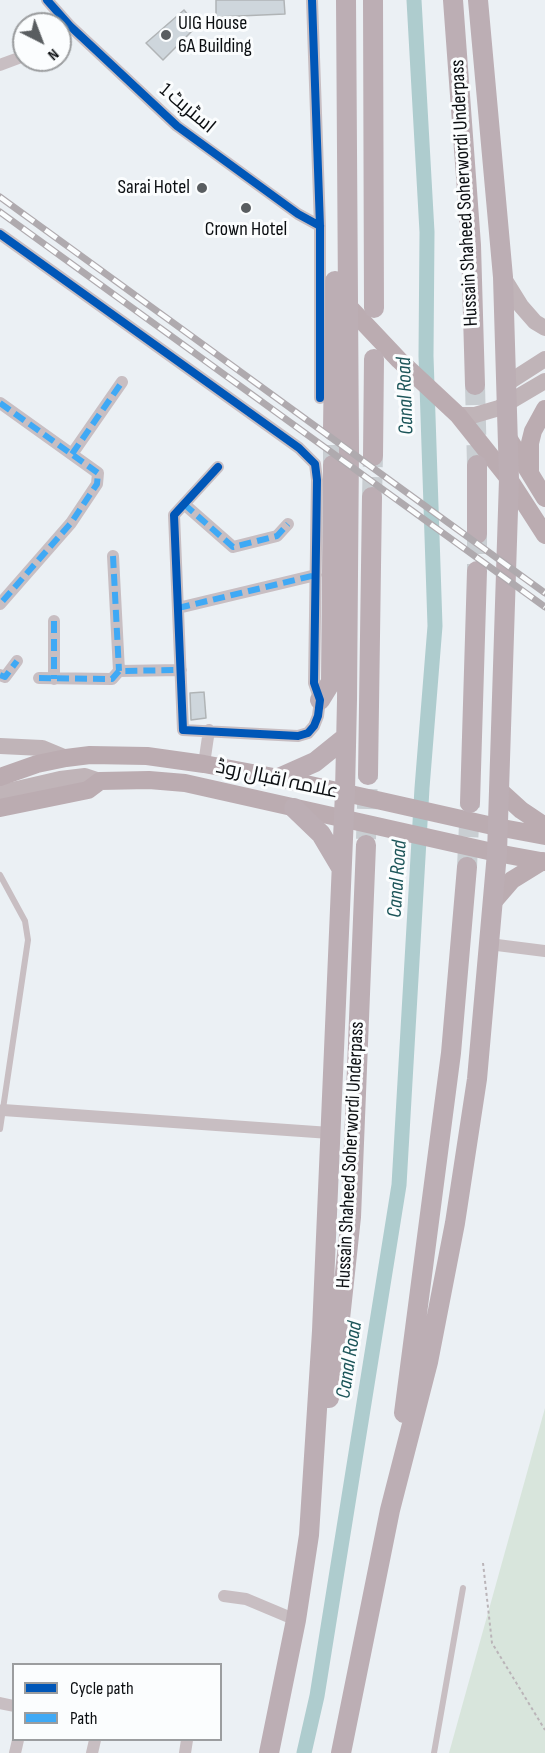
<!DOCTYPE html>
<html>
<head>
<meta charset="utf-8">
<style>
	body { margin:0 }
	#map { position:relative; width:545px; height:1753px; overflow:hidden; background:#ebf0f4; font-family:"Sofia Sans Condensed",sans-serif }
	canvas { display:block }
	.legend { position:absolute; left:12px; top:1663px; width:210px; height:78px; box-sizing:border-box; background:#fbfdfe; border:2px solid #9b9d9f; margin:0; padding:8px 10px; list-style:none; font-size:18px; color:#0b0e11 }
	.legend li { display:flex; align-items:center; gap:12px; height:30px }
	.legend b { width:30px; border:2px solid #9b9d9f }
	.north { position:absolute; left:12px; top:12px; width:60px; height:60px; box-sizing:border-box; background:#fbfdfe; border:2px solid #9b9d9f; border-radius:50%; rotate:138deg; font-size:16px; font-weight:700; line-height:24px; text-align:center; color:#0b0e11 }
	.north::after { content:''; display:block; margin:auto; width:21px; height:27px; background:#595d60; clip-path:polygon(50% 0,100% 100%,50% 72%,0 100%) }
</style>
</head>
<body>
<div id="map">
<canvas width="545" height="1753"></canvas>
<ul class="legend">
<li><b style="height:8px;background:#0057b8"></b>Cycle path</li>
<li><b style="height:8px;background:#3fa9f5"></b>Path</li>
</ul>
<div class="north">N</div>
</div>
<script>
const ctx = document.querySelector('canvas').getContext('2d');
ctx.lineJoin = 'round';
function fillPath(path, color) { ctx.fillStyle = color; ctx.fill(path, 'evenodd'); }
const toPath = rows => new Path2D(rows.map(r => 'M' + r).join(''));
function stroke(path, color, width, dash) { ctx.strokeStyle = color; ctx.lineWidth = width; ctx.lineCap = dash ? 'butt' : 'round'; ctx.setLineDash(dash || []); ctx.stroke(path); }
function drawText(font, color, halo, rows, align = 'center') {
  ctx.font = font + ' "Sofia Sans Condensed",Cairo,sans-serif'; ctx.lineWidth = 6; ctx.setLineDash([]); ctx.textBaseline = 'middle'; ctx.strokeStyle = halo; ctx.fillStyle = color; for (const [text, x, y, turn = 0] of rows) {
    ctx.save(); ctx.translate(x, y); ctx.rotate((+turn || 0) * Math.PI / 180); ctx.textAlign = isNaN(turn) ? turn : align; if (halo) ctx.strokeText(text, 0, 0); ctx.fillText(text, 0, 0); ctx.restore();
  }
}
const green = toPath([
	[545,1408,545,1753,449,1753]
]);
const canal = toPath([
	[304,1753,317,1696,399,1185,422,788,435,626,426,356,427,232,414,0]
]);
const building = toPath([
	[216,0,284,0,285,14,216,17,216,0],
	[184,10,197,26,163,60,146,43,184,10],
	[204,692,206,718,191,720,190,693,204,692]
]);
const trunkTunnel = toPath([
	[475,385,477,465],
	[333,465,333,431],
	[372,497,373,456],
	[477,534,477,571],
	[366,839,368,775],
	[467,867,470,803]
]);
const path = toPath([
	[483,1563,492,1643,545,1730]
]);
const service = toPath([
	[0,875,25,921,28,940,0,1129],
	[434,1753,463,1588]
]);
const minor = toPath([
	[47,0,70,26,177,126,298,214,320,226],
	[312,0,320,226,320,398],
	[0,65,24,56],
	[0,234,299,448,315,464,317,480,314,683,320,700,318,716,314,726,308,733,298,736,183,730,174,515,218,467],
	[0,403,98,473,97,484,71,523,0,604],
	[72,454,122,382],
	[184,504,233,547,277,536,288,524],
	[113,556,119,671],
	[178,608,316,575],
	[54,621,54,679],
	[0,675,5,677,17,661],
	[39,678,112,679,119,671,181,670],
	[204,764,209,730],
	[489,944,545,951],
	[3,1110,330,1133],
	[224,1596,246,1599,296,1620],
	[0,1703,14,1706],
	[15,1753,18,1740],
	[92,1753,95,1740],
	[185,1753,187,1740]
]);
const secondary = toPath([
	[503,277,521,306,535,322,545,328],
	[506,384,545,359],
	[458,415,475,415,499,408,545,381],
	[0,746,42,748,66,758],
	[0,793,60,779,85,776,100,781]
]);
const primary = toPath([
	[349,307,399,360,458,415,509,479,545,535],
	[507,436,545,498],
	[530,473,530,443,533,431,545,409],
	[0,777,37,764,66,758,90,755,147,756,204,764,279,778,497,827,545,836],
	[499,790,521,810,545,826],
	[0,808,88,790,100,781,149,780,185,783,497,853,545,862],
	[493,902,512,880,543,861]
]);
const trunk = toPath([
	[373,0,374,308],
	[453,0,471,245,475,385],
	[333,431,335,281],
	[373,456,374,359],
	[477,534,477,465],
	[320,700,331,682,333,465],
	[368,775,372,497],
	[279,778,315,762,346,737],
	[470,803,477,571],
	[294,808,321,834,340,866],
	[329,1398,339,1328,351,1217,366,845],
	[404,1413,451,1053,467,867],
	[269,1753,296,1620,309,1535,322,1331,345,792,347,700,349,450,346,0],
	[341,1753,390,1510,428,1362,455,1223,477,1079,497,853,509,479,503,277,478,0]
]);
const rail = toPath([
	[0,197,545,593],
	[0,212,545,607]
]);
const quiet = toPath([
	[0,403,98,473,97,484,71,523,0,604],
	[72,454,122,382],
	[184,504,233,547,277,536,288,524],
	[113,556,119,671],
	[178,608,316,575],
	[54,621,54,679],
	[0,675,5,677,17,661],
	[39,678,112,679,119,671,181,670]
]);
const cycleway = toPath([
	[47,0,70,26,177,126,298,214,320,226],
	[312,0,320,226,320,398],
	[0,234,299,448,315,464,317,480,314,683,320,700,318,716,314,726,308,733,298,736,183,730,174,515,218,467]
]);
const markers = [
	[166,35,6,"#595d60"],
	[202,188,6,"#595d60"],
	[246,208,6,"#595d60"]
];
const poiNames = [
	["UIG House",178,24],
	["6A Building",178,47],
	["Sarai Hotel",190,188,"right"],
	["Crown Hotel",246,230,"center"]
];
const streetNames = [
	["اسٹریٹ 1",187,109,40],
	["Hussain Shaheed Soherwordi Underpass",465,193,-93],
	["علامہ اقبال روڈ",277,780,12],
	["Hussain Shaheed Soherwordi Underpass",351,1155,-87]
];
const waterNames = [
	["Canal Road",406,396,-92],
	["Canal Road",398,879,-86],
	["Canal Road",350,1360,-81]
];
fillPath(green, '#d8e5dc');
stroke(canal, '#aeccce', 15);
fillPath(building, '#ced6dc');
stroke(building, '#b0b4b6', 1.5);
stroke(trunkTunnel, '#c9ced2', 20, [20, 10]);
stroke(path, '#bab4b8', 2, [3, 3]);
stroke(service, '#c8bec2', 6);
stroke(minor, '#c8bec2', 12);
stroke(secondary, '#c0b4b8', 16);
stroke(primary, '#bbacb1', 18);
stroke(trunk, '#bcaeb4', 20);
stroke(rail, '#afaaae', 7);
stroke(rail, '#fbfdfe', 4.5, [14]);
stroke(quiet, '#3fa9f5', 6, [12, 6]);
stroke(cycleway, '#0057b8', 8);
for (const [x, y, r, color] of markers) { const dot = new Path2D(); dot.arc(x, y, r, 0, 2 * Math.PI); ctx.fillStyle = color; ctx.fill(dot); stroke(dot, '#fbfdfe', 2); }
drawText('20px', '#0b0e11', '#fbfdfe', poiNames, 'left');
drawText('20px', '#0b0e11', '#fbfdfe', streetNames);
drawText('italic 21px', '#1c5559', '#fbfdfe', waterNames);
</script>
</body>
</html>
